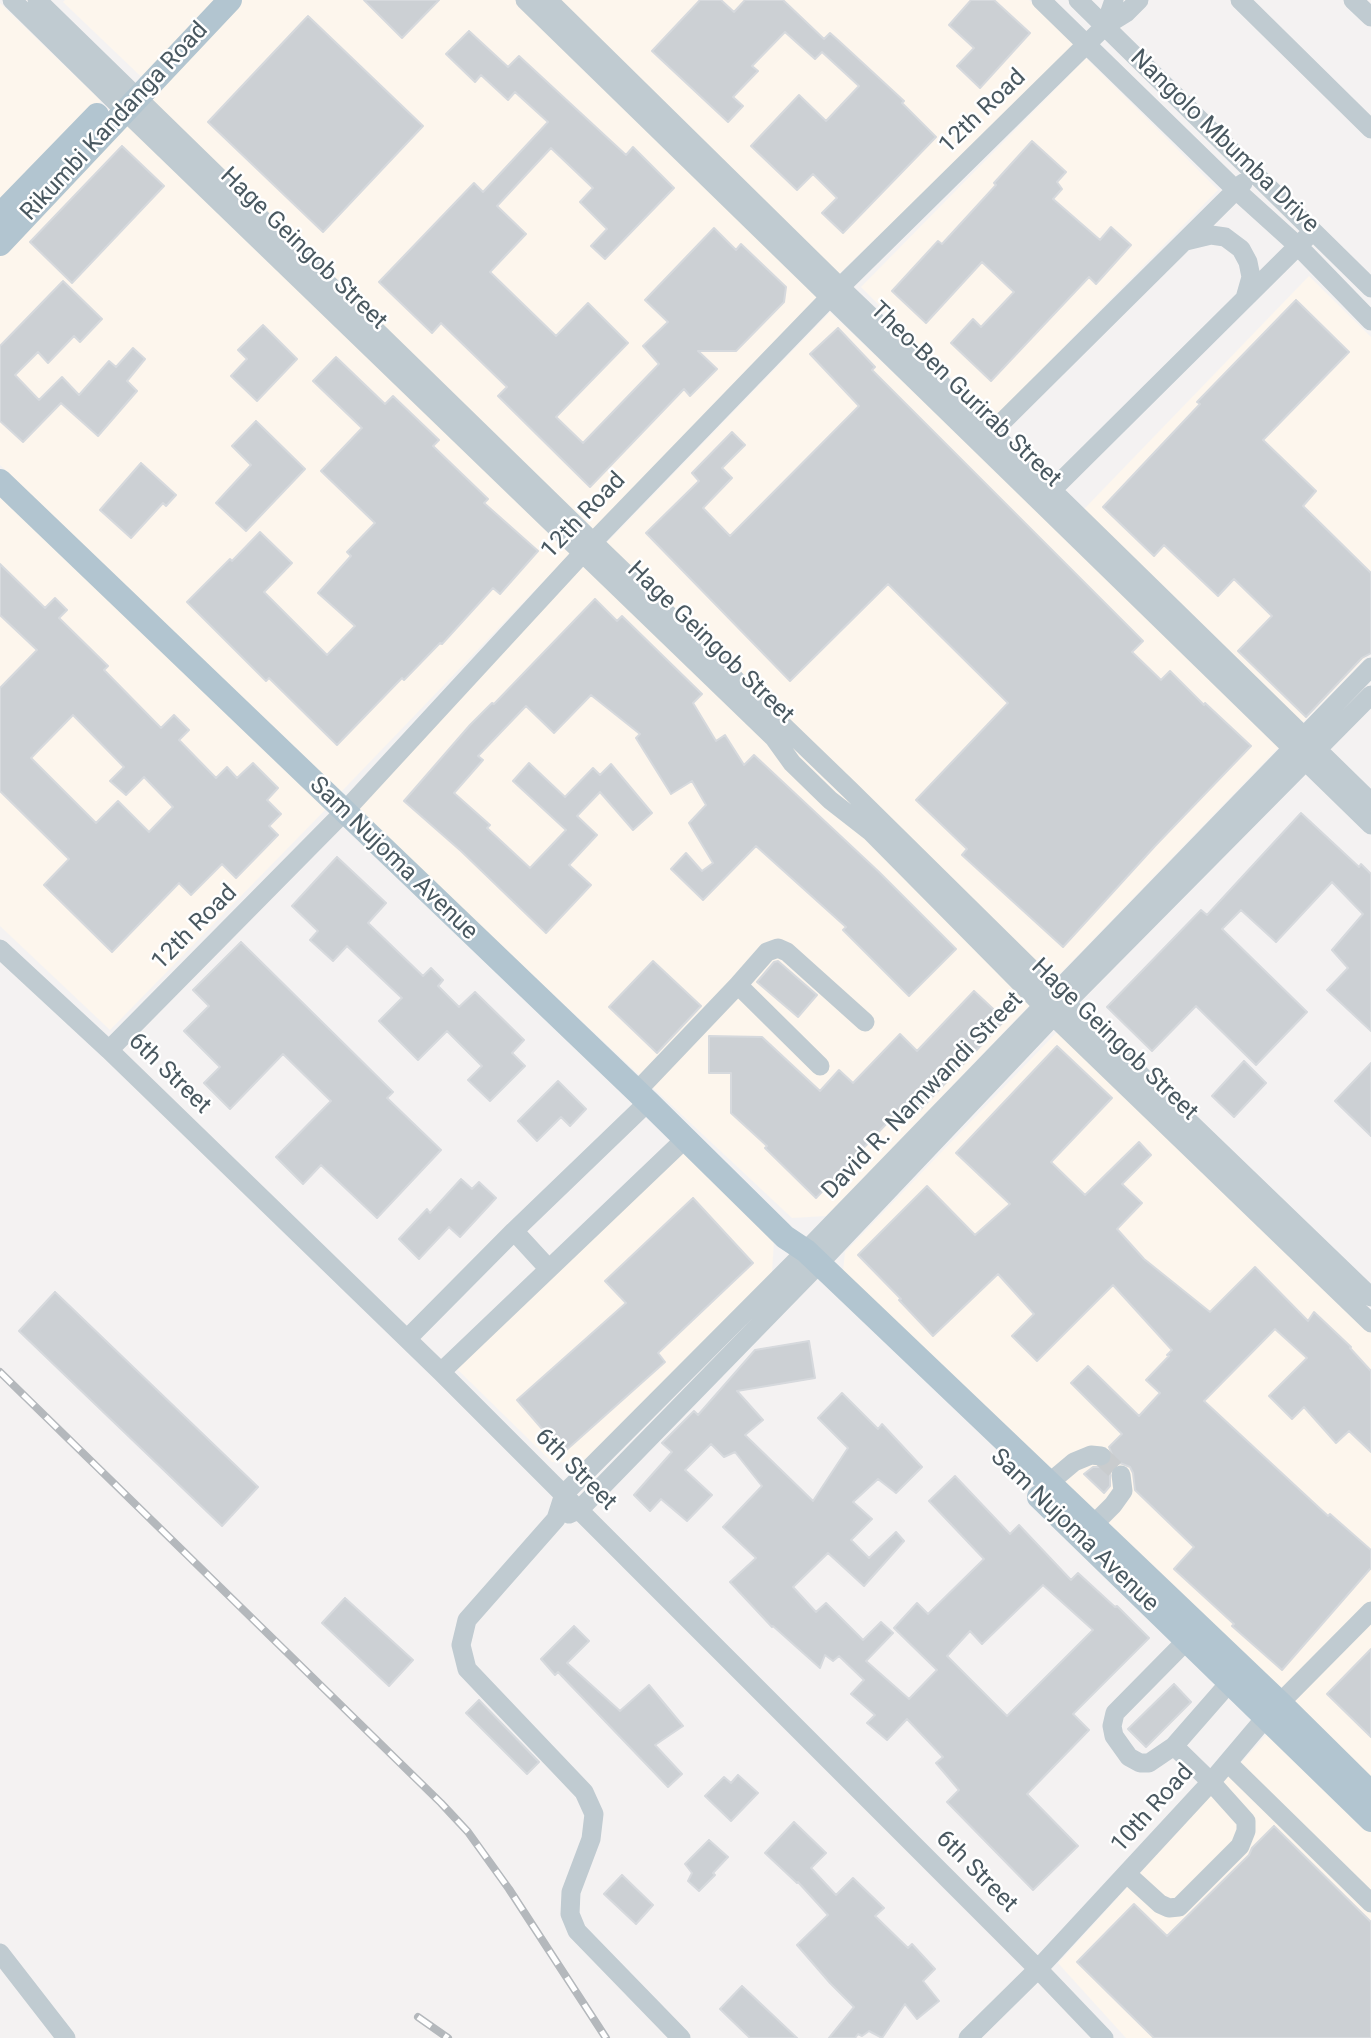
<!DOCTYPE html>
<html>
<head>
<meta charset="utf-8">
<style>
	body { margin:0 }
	canvas { display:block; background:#f4f2f2 }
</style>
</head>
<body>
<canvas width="1371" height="2038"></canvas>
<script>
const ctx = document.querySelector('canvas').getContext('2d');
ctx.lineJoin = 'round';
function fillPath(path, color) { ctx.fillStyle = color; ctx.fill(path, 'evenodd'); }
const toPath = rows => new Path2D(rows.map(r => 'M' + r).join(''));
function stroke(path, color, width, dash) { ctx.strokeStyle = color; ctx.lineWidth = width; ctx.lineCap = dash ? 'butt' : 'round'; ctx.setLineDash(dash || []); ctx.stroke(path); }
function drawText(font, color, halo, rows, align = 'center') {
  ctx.font = font + ' Roboto,sans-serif'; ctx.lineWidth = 5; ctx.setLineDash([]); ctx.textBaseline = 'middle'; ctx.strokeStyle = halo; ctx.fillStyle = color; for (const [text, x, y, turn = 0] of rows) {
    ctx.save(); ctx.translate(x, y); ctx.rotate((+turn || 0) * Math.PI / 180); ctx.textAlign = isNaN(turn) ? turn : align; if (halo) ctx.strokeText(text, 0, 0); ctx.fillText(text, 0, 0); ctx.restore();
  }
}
const commercial = toPath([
	[65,0,1029,0,1076,46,839,274,341,792,0,465,0,253,154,89,63,2],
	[0,3,101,101,0,202],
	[1086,58,1218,190,993,419,861,287],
	[1309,276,1371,337,1371,652,826,1216,792,1218,354,808,582,568,830,312,1061,533],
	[0,492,328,807,110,1030,0,926],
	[1058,1031,1371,1332,1371,1782,843,1271,845,1252],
	[685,1148,774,1240,772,1273,582,1463,552,1462,456,1368],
	[1269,1732,1371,1832,1371,2038,1126,2038,1058,1963]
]);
const building = toPath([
	[364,0,439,0,402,38,364,0],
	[700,0,721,0,734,12,745,0,783,0,824,39,830,33,839,41,904,101,902,103,936,137,843,233,822,213,837,198,813,174,797,190,751,146,799,95,826,121,859,86,822,52,815,59,785,32,752,66,758,71,733,97,743,106,728,122,652,51,700,0],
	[971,0,994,0,1030,33,980,88,957,66,974,48,949,25,971,0],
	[308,16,423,126,323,232,208,122,308,16],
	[469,31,508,67,519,56,626,155,633,147,674,188,605,259,591,246,607,229,580,202,593,188,551,148,497,206,526,234,490,272,556,336,588,303,628,343,556,417,583,443,659,364,643,346,668,322,645,300,714,228,736,250,741,244,786,287,784,302,736,351,698,351,717,369,690,396,684,389,590,487,498,396,507,387,441,323,432,333,379,282,474,183,483,192,548,122,515,92,508,100,481,75,475,82,446,54,469,31],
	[1032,141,1066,172,1057,182,1062,189,1053,199,1100,240,1111,227,1131,245,1096,284,1089,277,991,381,951,343,973,319,981,327,1014,292,982,262,926,323,892,291,938,241,942,244,996,185,994,183,1032,141],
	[122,146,164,186,72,283,30,242,122,146],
	[63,281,102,319,80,342,74,336,48,363,38,352,15,375,39,400,62,377,79,395,109,361,116,367,133,348,145,359,127,381,137,391,98,436,61,403,23,442,0,421,0,346,63,281],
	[1296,300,1349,352,1263,440,1316,491,1303,506,1371,573,1371,653,1362,658,1306,717,1238,651,1272,616,1234,579,1218,596,1164,545,1154,556,1103,507,1200,404,1197,402,1296,300],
	[263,325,297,359,257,401,231,376,247,359,238,350,263,325],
	[838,328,875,367,872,370,1143,641,1132,652,1161,680,1170,671,1204,705,1205,703,1251,746,1155,846,1063,947,962,855,967,849,916,800,1008,703,888,584,790,681,646,533,699,481,692,473,732,432,745,445,722,468,732,478,703,508,730,536,859,406,810,354,838,328],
	[336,357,385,404,393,396,439,440,433,446,488,499,484,503,538,551,500,594,493,588,442,644,440,643,404,680,402,678,337,745,269,678,266,681,187,602,230,559,232,561,260,532,292,563,264,592,327,655,355,626,318,593,351,556,347,552,375,523,321,471,362,428,313,381,336,357],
	[256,421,305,469,246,531,216,503,251,465,232,446,256,421],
	[141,463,176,495,166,506,163,503,131,538,100,510,141,463],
	[0,564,45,608,55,598,67,610,59,618,108,666,104,670,161,728,174,715,189,730,179,740,216,778,227,767,237,778,253,763,278,788,267,800,281,814,269,826,278,835,236,878,222,864,191,895,179,883,112,952,44,885,69,859,0,791,0,688,37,650,0,615,0,564],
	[73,715,124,767,110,781,126,795,144,777,173,807,149,832,118,801,96,823,31,758,73,715],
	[595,599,617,621,622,616,702,694,693,703,716,741,725,735,744,765,754,755,879,872,956,949,909,996,843,930,846,927,756,846,703,900,671,869,686,853,702,871,713,863,689,823,706,805,692,781,671,794,636,738,640,734,591,695,554,733,526,706,478,756,483,760,454,793,490,825,487,828,530,868,566,830,513,781,529,763,565,797,593,768,600,775,611,764,652,813,633,830,600,792,577,816,597,835,569,865,591,885,546,933,461,851,404,801,470,725,492,703,494,704,595,599],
	[1301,813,1359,867,1361,864,1371,874,1371,1031,1327,990,1348,968,1332,950,1363,914,1332,882,1276,942,1241,910,1222,929,1307,1012,1256,1065,1196,1006,1152,1051,1107,1007,1201,910,1207,915,1301,813],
	[337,857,386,903,368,923,423,976,431,968,443,980,438,986,459,1007,475,992,524,1040,512,1053,525,1066,490,1101,468,1080,482,1066,447,1031,418,1060,379,1021,402,998,347,946,333,961,310,940,318,931,292,906,337,857],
	[241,942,393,1092,387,1098,441,1150,377,1218,321,1165,303,1184,276,1157,331,1101,283,1054,230,1109,204,1083,220,1067,184,1031,209,1006,193,990,241,942],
	[653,961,701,1006,657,1053,609,1007,653,961],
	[778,961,817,995,798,1017,757,982,774,962,778,961],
	[974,991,1005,1020,919,1111,908,1101,816,1198,765,1148,767,1146,731,1113,731,1073,709,1073,709,1036,762,1037,820,1091,839,1070,853,1083,900,1034,917,1051,974,991],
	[1057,1046,1112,1098,1051,1162,1085,1195,1139,1142,1151,1155,1122,1184,1142,1203,1117,1229,1144,1259,1210,1312,1255,1267,1308,1321,1314,1312,1351,1347,1350,1348,1371,1371,1371,1452,1349,1431,1336,1443,1304,1407,1292,1419,1269,1396,1307,1358,1275,1329,1204,1401,1328,1516,1330,1514,1371,1550,1371,1568,1282,1670,1232,1626,1234,1624,1174,1569,1194,1547,1135,1490,1133,1473,1130,1467,1120,1463,1113,1466,1110,1471,1110,1486,1104,1493,1084,1474,1093,1467,1105,1467,1110,1464,1113,1457,1109,1447,1122,1434,1071,1383,1088,1366,1139,1416,1160,1393,1146,1380,1169,1356,1167,1355,1172,1350,1113,1285,1037,1361,1012,1336,1034,1314,998,1274,933,1336,899,1300,901,1299,858,1255,927,1186,975,1235,1010,1204,956,1153,1057,1046],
	[1244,1061,1266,1083,1234,1117,1212,1096,1244,1061],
	[1371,1063,1371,1136,1335,1101,1371,1063],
	[558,1081,586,1109,570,1126,561,1117,537,1141,518,1121,558,1081],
	[461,1179,472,1189,479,1182,496,1198,460,1237,449,1227,419,1259,399,1239,427,1209,430,1213,461,1179],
	[693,1198,753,1263,658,1353,665,1362,563,1453,517,1400,626,1303,605,1281,693,1198],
	[55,1292,258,1487,222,1526,19,1331,55,1292],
	[809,1341,815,1378,737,1391,763,1420,745,1435,813,1501,848,1448,818,1418,842,1393,878,1429,882,1424,922,1467,896,1493,878,1479,853,1502,872,1519,851,1540,869,1558,896,1532,904,1541,864,1586,828,1553,793,1587,816,1612,826,1603,863,1640,881,1622,893,1633,866,1661,909,1699,937,1670,894,1628,917,1603,928,1614,984,1559,929,1501,955,1476,1010,1534,1019,1525,1071,1580,1078,1573,1115,1607,1117,1606,1149,1638,1073,1714,1089,1730,1027,1794,1078,1846,1033,1890,947,1802,959,1790,936,1763,943,1757,907,1719,887,1740,867,1723,875,1715,851,1694,864,1680,839,1656,833,1661,825,1655,820,1668,773,1626,772,1627,730,1582,756,1558,723,1527,762,1486,735,1452,724,1457,711,1444,685,1470,712,1495,687,1521,661,1499,650,1511,634,1495,672,1452,662,1443,694,1411,698,1415,755,1350,809,1341],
	[1043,1585,1093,1630,1007,1716,947,1656,970,1631,982,1644,1043,1585],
	[345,1598,413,1660,389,1686,322,1623,345,1598],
	[574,1626,589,1641,567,1663,620,1711,649,1685,683,1726,655,1745,682,1774,668,1787,558,1672,555,1675,541,1659,574,1626],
	[1371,1649,1371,1737,1327,1694,1371,1649],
	[1174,1684,1191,1702,1146,1747,1128,1729,1174,1684],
	[479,1700,539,1762,527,1774,466,1713,479,1700],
	[738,1775,758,1793,731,1821,705,1796,724,1777,731,1783,738,1775],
	[794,1822,826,1853,811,1868,836,1895,853,1878,884,1908,875,1916,908,1948,912,1944,935,1969,923,1981,939,2001,917,2019,905,2004,882,2038,869,2031,862,2036,858,2034,855,2038,829,2038,854,2007,830,1983,797,1945,828,1915,798,1882,797,1883,765,1853,794,1822],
	[1274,1826,1371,1922,1371,2038,1154,2038,1077,1962,1134,1904,1167,1936,1249,1855,1252,1848,1274,1826],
	[709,1840,728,1857,713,1873,715,1875,699,1891,688,1881,692,1873,685,1864,709,1840],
	[622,1875,653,1905,636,1924,604,1894,622,1875],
	[742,1986,797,2038,750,2038,720,2009,742,1986]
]);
const minorTunnel = toPath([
	[1101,1456,1121,1475]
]);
const minor = toPath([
	[12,0,124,110,774,738,792,763,830,800,871,832,1053,1016,1371,1323],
	[37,0,593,542,850,790,1066,1003,1371,1297],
	[525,0,1371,825],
	[548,0,840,287,1052,490,1371,802],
	[1041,0,1236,190,1298,246,1371,321],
	[1078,0,1371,288],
	[1240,0,1371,129],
	[1353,0,1371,17],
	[1105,26,1114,0],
	[1186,241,1211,235,1225,237,1241,249,1248,262,1251,277,1245,298],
	[984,440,1243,183],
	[1044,498,1306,238],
	[0,949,109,1050,441,1372,1038,1969,1104,2038],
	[738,985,767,952,778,948,787,952,865,1022],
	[109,1050,344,812,593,542,829,298,1105,26,1126,13,1139,0],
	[637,1091,738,985,820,1066],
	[514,1231,548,1268],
	[407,1339,514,1231,648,1102],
	[441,1372,685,1139],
	[1049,1483,1074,1462,1091,1455,1101,1456],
	[569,1514,580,1509,809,1274,1066,1003,1371,695],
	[1093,1525,1113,1505,1123,1491,1121,1475],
	[1187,1640,1115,1713,1112,1726,1114,1736,1129,1757,1140,1763,1149,1763,1174,1746,1230,1682],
	[1228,1763,1371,1903],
	[1127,1874,1160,1904,1169,1908,1179,1907,1240,1846,1246,1831,1246,1821,1211,1782,1174,1746],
	[0,1953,66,2038],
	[681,2038,577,1931,570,1914,571,1892,591,1839,594,1814,584,1792,467,1669,461,1645,467,1620,556,1519,564,1494,797,1260,1371,667],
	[968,2038,1038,1969,1211,1782,1266,1717,1371,1611]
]);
const major = toPath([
	[0,215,97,115],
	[0,244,230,0],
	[0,481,648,1102,785,1237,806,1251,1280,1703,1371,1793],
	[1039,1497,1371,1820]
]);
const rail = toPath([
	[0,1372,441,1803,468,1832,509,1889,606,2038],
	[418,2017,448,2038]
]);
const streetNames = [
	["12th Road",983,112,-44],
	["Rikumbi Kandanga Road",115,122,-47],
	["Nangolo Mbumba Drive",1224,142,44],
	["Hage Geingob Street",303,249,44],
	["Theo-Ben Gurirab Street",965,395,44],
	["12th Road",584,516,-46],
	["Hage Geingob Street",710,643,44],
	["Sam Nujoma Avenue",393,859,44],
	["12th Road",195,928,-45],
	["Hage Geingob Street",1114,1040,44],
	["6th Street",169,1074,44],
	["David R. Namwandi Street",923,1096,-46],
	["6th Street",575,1470,45],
	["Sam Nujoma Avenue",1074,1531,44],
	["10th Road",1153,1809,-48],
	["6th Street",976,1872,45]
];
fillPath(commercial, '#fdf6ed');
fillPath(building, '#ccd0d4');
stroke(building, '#d6d9dd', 2);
stroke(minorTunnel, '#c9ccce', 19, [19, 10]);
stroke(minor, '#c0cbd1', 19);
stroke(major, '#b2c5d0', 24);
stroke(rail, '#b4b8bc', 8);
stroke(rail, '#fff', 5, [16]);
drawText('24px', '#495860', '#fff', streetNames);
</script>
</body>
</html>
